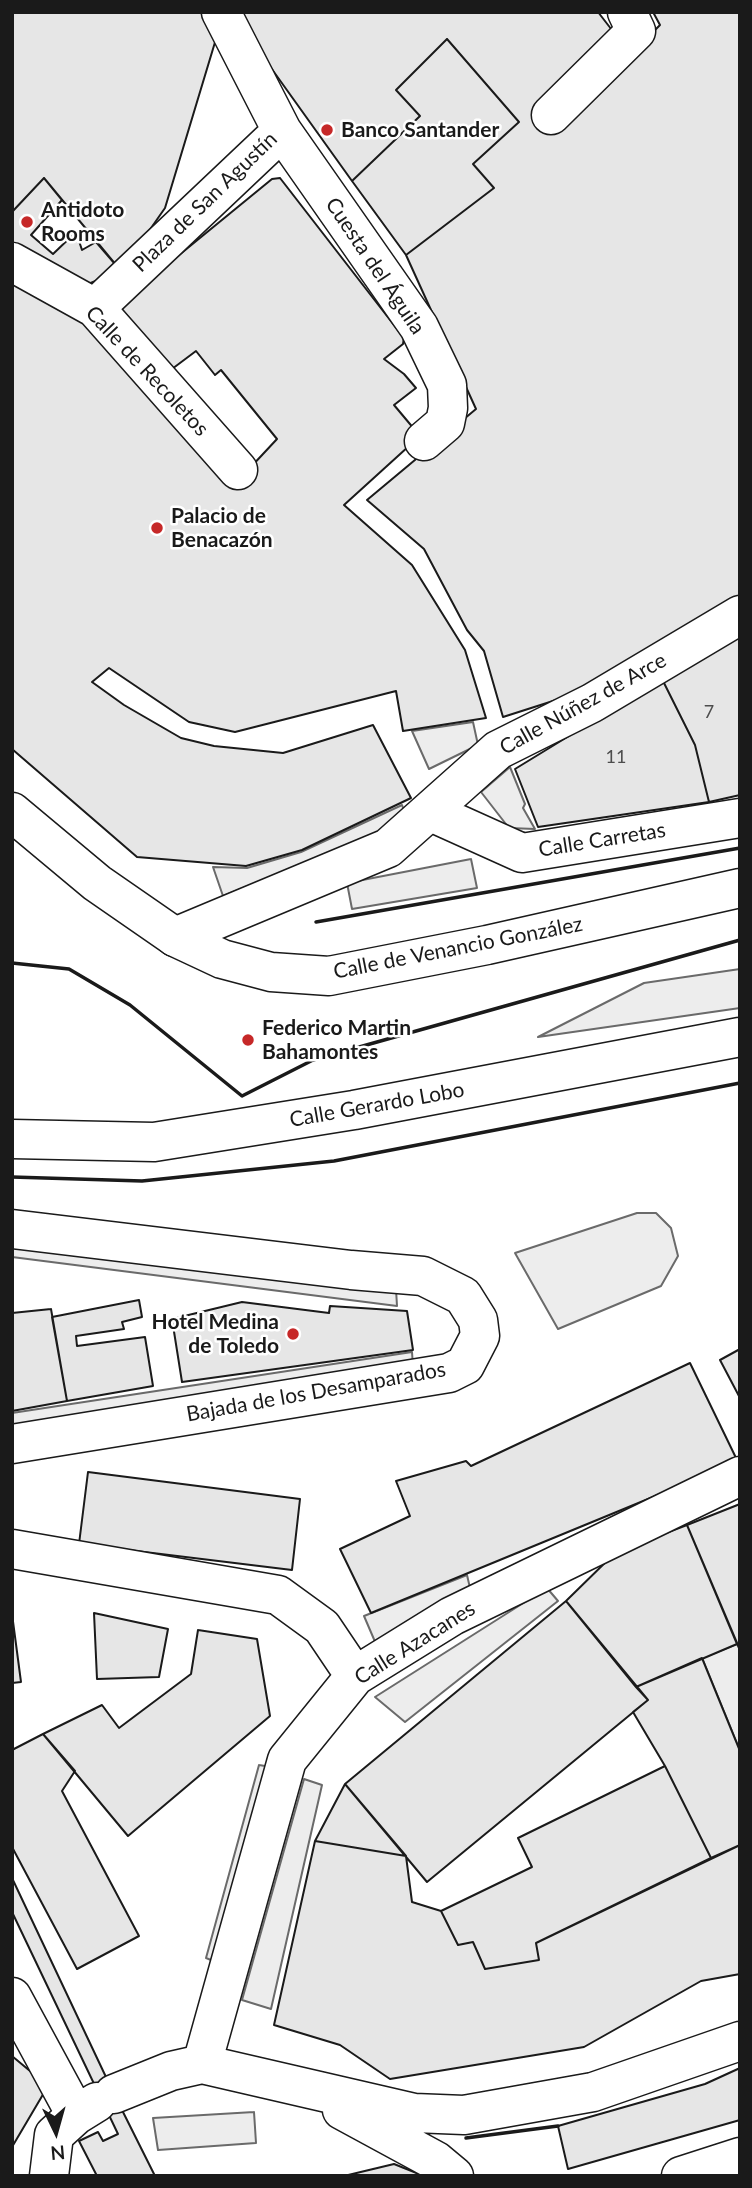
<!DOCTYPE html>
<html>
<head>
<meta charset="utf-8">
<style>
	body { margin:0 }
	#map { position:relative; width:752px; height:2188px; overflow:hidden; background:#fff; font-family:Lato,sans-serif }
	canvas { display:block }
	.frame { position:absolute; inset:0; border:14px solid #1a1a1a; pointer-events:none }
	.north { position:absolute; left:21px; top:2097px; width:70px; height:70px; -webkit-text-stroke:5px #fff; paint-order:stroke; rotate:175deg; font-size:19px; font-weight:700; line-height:28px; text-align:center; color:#1a1a1a }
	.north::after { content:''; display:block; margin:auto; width:24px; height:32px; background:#1a1a1a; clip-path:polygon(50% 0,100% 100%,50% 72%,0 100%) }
</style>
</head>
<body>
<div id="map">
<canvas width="752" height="2188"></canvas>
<div class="frame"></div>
<div class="north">N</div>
</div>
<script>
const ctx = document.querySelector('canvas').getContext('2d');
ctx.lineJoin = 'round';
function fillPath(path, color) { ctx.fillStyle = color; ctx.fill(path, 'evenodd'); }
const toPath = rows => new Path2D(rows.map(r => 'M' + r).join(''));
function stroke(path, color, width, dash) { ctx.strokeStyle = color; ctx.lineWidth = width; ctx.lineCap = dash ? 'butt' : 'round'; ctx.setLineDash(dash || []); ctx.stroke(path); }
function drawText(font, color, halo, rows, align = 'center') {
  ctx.font = font + ' Lato,sans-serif'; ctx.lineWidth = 5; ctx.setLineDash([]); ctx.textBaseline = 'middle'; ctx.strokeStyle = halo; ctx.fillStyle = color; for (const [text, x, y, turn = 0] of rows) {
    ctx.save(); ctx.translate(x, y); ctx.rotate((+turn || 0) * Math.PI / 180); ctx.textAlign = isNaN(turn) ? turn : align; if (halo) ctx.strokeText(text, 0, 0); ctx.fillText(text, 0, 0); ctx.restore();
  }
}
const parking = toPath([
	[473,722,478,745,429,769,412,731,473,722],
	[510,767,525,804,523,808,535,829,509,828,481,792,510,767],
	[402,805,405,813,381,833,223,896,213,867,247,868,301,852,402,805],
	[471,859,477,888,352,909,347,883,471,859],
	[740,969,740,1008,538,1037,644,983,740,969],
	[637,1213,656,1213,671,1228,678,1256,661,1286,558,1329,515,1253,637,1213],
	[12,1243,396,1289,397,1306,12,1257,12,1243],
	[412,1352,413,1366,12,1426,12,1413,412,1352],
	[467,1575,470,1588,376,1644,364,1616,467,1575],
	[547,1588,558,1601,405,1722,375,1697,547,1588],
	[737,1644,740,1650,740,1751,702,1658,737,1644],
	[259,1765,271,1767,216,1962,206,1958,259,1765],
	[304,1779,322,1785,271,2009,242,2000,304,1779],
	[254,2112,256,2143,158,2150,153,2118,254,2112]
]);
const building = toPath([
	[12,12,209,12,219,29,165,208,121,271,44,178,12,212,12,12],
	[231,12,598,12,615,34,583,103,660,25,653,12,740,12,740,603,578,693,503,717,484,651,467,630,424,549,367,500,476,409,406,255,494,188,473,164,519,122,447,39,396,90,420,116,352,181,231,12],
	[447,39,519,122,473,164,494,188,406,255,352,181,420,116,396,90,447,39],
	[44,178,62,200,31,235,53,254,76,232,82,250,96,242,121,271,88,284,12,252,12,212,44,178],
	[280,178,404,338,403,344,384,359,404,374,416,388,394,405,420,436,344,505,412,565,465,650,486,718,403,731,396,691,235,732,189,722,109,668,92,682,124,705,181,738,214,746,283,753,373,725,411,798,302,850,246,866,137,857,12,749,12,274,78,310,249,469,277,439,221,370,215,375,196,351,172,369,118,305,272,179,280,178],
	[740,632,740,795,709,802,695,745,662,679,740,632],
	[662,679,695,745,709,802,538,827,515,769,662,679],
	[139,1300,142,1317,122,1322,124,1329,76,1336,77,1346,145,1337,153,1386,67,1401,52,1317,139,1300],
	[242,1302,329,1313,330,1306,407,1311,413,1350,182,1382,172,1319,242,1302],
	[51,1309,67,1401,12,1411,12,1313,51,1309],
	[740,1349,740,1398,720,1360,740,1349],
	[690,1363,738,1462,371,1613,340,1549,410,1516,396,1481,466,1461,471,1466,690,1363],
	[88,1472,300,1499,292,1570,79,1544,88,1472],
	[740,1504,740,1650,687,1525,740,1504],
	[687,1525,737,1644,636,1687,566,1601,616,1552,687,1525],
	[566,1601,648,1700,427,1882,345,1784,566,1601],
	[94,1613,168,1629,159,1677,97,1679,94,1613],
	[12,1614,21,1682,12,1683,12,1614],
	[198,1630,257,1639,270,1716,128,1836,43,1734,102,1705,119,1728,191,1674,198,1630],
	[702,1658,740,1751,740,1845,711,1858,665,1766,633,1712,648,1700,636,1687,702,1658],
	[43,1734,75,1771,62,1791,139,1936,77,1969,12,1847,12,1750,43,1734],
	[665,1766,711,1858,536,1943,539,1960,485,1969,473,1942,458,1945,441,1911,532,1867,518,1838,665,1766],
	[345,1784,406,1856,315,1841,345,1784],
	[315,1841,406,1856,412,1902,441,1911,458,1945,473,1942,485,1969,539,1960,536,1943,740,1845,740,1974,701,1981,584,2047,390,2079,340,2045,274,2025,315,1841],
	[12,1878,114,2094,155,2176,97,2176,79,2141,98,2132,103,2141,118,2134,12,1912,12,1878],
	[12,2056,48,2086,12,2147,12,2056],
	[740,2068,740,2120,568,2169,558,2126,705,2084,740,2068],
	[394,2164,424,2176,344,2176,394,2164]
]);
const street = toPath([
	[221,12,282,131,419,327,447,385,448,408,445,423,424,441],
	[551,115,636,31,627,12],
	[12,262,95,308,238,470],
	[95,308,282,131],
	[431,812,522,853,740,818],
	[175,937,388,848,498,750,592,703,740,615],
	[12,1139,154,1142,354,1110,740,1037],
	[12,1229,351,1270,423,1276,463,1296,478,1320,480,1336,465,1365,449,1373,12,1444],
	[12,1549,278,1595,322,1627,355,1676],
	[12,1997,76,2115],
	[202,2064,287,1760,355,1676,452,1616,740,1476],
	[114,2094,171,2071,202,2064,414,2113,464,2115,593,2092,740,2041],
	[342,2110,436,2161,454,2176],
	[49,2176,54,2135,76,2115,97,2102],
	[681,2176,740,2157]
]);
const secondary = toPath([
	[12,812,97,883,175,937,222,959,271,972,329,976,487,945,740,888]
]);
const wall = toPath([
	[316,922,740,848],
	[12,963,69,969,130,1005,242,1096,313,1060,740,940],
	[12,1177,142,1181,334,1161,740,1083],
	[466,2138,558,2126]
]);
const markers = [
	[327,130,7,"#c62828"],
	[27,222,7,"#c62828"],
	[157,528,7,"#c62828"],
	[248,1040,7,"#c62828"],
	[293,1334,7,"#c62828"]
];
const numberNames = [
	["7",709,712],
	["11",616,757]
];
const poiNames = [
	["Banco Santander",341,130],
	["Antidoto",41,210],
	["Rooms",41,234],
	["Palacio de",171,516],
	["Benacazón",171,540],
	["Federico Martin",262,1028],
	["Bahamontes",262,1052],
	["Hotel Medina",279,1322,"right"],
	["de Toledo",279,1346,"right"]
];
const streetNames = [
	["Plaza de San Agustín",205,202,-44],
	["Cuesta del Águila",375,266,56],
	["Calle de Recoletos",147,371,47],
	["Calle Núñez de Arce",583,704,-29],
	["Calle Carretas",602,840,-9],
	["Calle de Venancio González",458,948,-11],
	["Calle Gerardo Lobo",377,1105,-10],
	["Bajada de los Desamparados",316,1392,-10],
	["Calle Azacanes",415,1643,-32]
];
fillPath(parking, '#ededed');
stroke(parking, '#6a6a6a', 2);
fillPath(building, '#e6e6e6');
stroke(building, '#1a1a1a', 2);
stroke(street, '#1a1a1a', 41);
stroke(secondary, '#1a1a1a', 41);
stroke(street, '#fff', 38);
stroke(secondary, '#fff', 38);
stroke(wall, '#1a1a1a', 3.5);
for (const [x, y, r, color] of markers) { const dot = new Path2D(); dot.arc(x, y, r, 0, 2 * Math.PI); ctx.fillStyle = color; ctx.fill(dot); stroke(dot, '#fff', 2.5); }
drawText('18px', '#4d4d4d', null, numberNames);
drawText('bold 21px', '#1a1a1a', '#fff', poiNames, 'left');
drawText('21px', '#1a1a1a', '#fff', streetNames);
</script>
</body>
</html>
